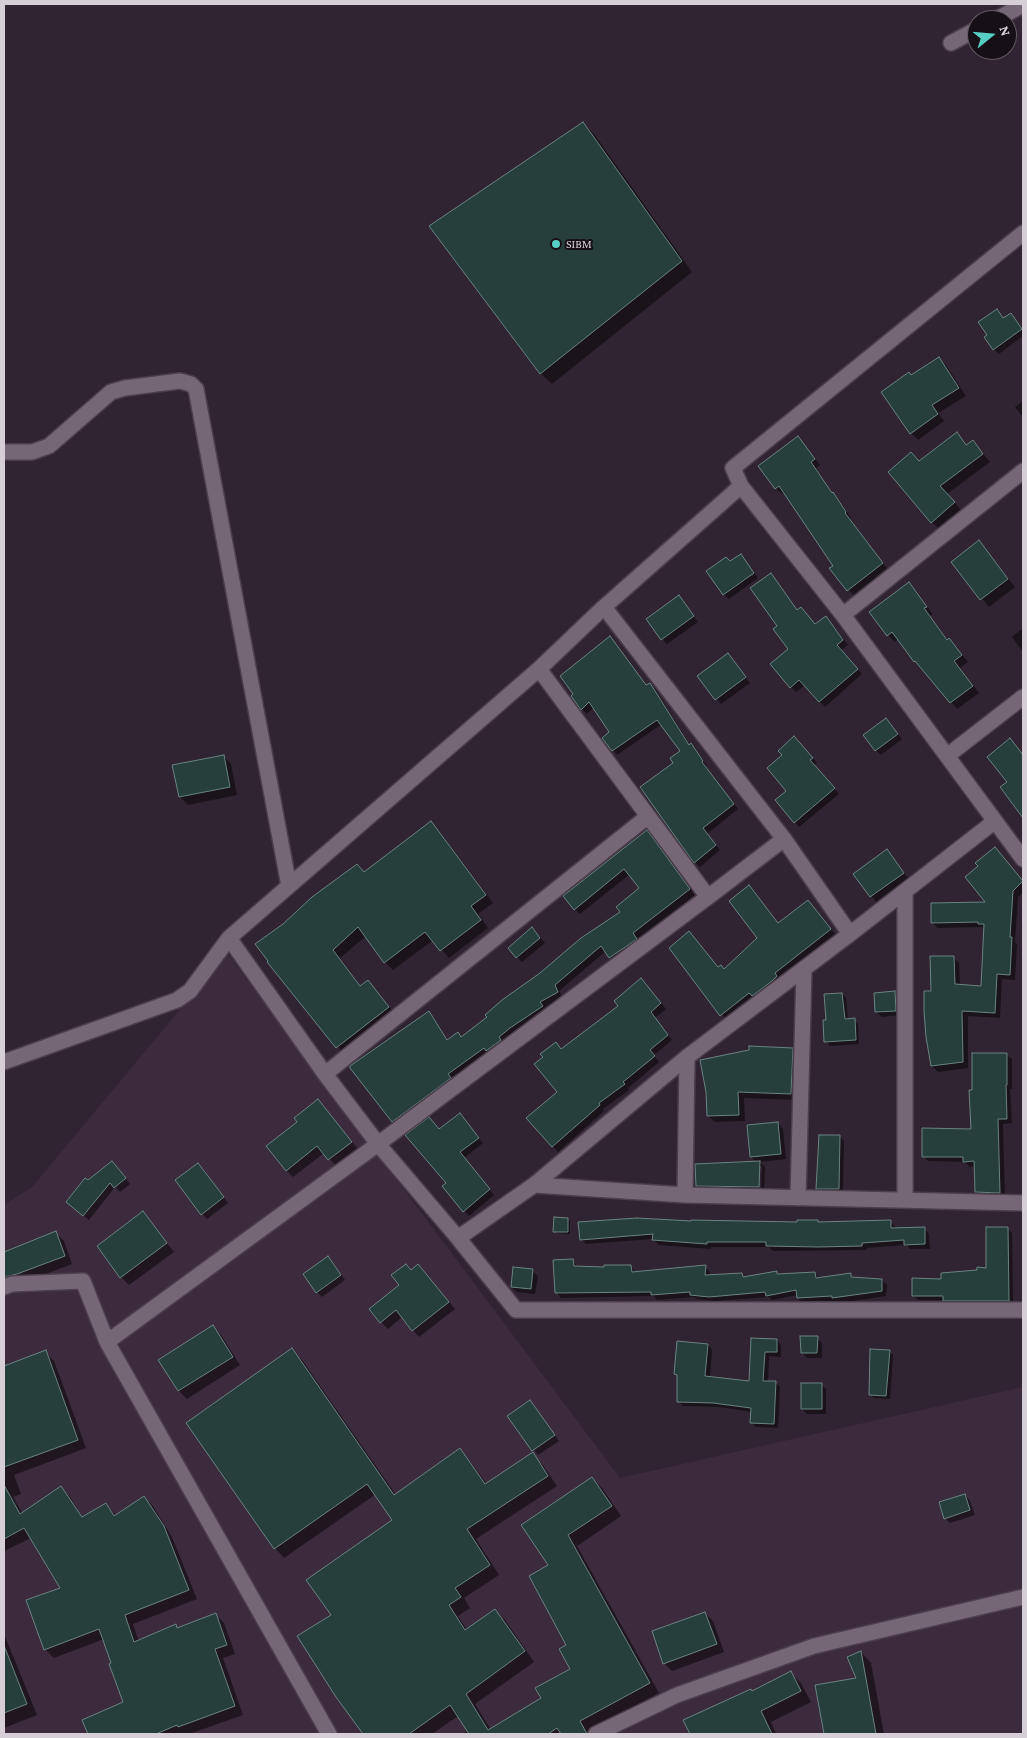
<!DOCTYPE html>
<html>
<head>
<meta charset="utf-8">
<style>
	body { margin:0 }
	#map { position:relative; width:1027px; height:1738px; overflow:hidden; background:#312432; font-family:"Crimson Pro",serif }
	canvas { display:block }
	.frame { position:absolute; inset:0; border:5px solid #d7cfd8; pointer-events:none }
	.north { position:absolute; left:967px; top:10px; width:50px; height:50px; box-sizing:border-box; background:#161016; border:1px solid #635c64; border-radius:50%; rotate:73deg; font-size:14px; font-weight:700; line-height:20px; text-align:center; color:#d7cfd8 }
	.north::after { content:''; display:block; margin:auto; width:18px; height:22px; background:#56cec3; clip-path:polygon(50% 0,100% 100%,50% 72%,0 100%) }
</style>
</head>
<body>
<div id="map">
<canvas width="1027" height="1738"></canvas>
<div class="frame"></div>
<div class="north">N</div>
</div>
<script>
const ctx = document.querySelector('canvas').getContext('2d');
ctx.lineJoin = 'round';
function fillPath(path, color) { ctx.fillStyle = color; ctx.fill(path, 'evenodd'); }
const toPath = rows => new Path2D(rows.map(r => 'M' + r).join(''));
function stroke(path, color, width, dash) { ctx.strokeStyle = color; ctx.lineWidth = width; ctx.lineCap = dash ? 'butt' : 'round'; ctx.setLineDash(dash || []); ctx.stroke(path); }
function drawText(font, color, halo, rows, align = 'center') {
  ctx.font = font + ' "Crimson Pro",serif'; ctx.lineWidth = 4; ctx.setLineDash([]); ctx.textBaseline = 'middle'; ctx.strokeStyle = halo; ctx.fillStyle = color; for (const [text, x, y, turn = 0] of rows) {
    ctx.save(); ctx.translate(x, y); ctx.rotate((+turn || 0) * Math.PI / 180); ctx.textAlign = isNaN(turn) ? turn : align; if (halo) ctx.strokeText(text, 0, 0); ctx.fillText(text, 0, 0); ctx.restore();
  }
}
const built = toPath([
	[227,953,620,1478,1023,1387,1023,1734,4,1734,4,1205,32,1187]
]);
const shadow = toPath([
	[583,123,594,134,692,272,552,384,541,374,431,226],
	[997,311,1004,319,1016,320,1023,331,1023,336,999,354,994,349,989,335],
	[939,358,946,365,966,396,938,413,944,421,918,440,911,433],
	[1023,401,1023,417,1015,407],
	[956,434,967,445,973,441,990,462,947,494,962,511,940,530,932,522,920,462],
	[798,438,820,465,816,468,833,494,839,500,851,518,850,519,888,570,854,596,831,569,834,566,785,492,782,494,776,488],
	[979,542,1015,587,989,607,953,562],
	[741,555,758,578,729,599,723,594,730,562],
	[909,584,933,614,930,616,948,640,956,647,968,662,960,668,979,693,957,709,922,667,915,661,898,639,895,642,888,635],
	[679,597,698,622,667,644,662,639],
	[831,623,848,645,841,650,862,674,825,707,805,685,796,692,791,687,790,649,815,625],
	[1023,628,1023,652,1012,637],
	[610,638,647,686,650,684,655,689,690,745,696,750,707,766,706,767,738,809,707,834,720,850,700,867,695,862,675,763,682,751,662,724,617,755,613,750,611,733,594,707,587,714,582,709],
	[728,655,750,683,721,704,699,676],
	[886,719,902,739,881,755,876,750],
	[799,743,817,763,814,765,839,794,799,827,795,822,788,791,783,755],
	[1015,746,1023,756,1023,818,1002,787,1008,782],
	[223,756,231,764,237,795,188,805,180,797],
	[431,823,439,831,493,903,478,914,488,928,449,958,433,940,393,970,385,962,366,936,340,958,361,987,368,982,396,1015,345,1055,268,962,365,873],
	[652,837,695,895,638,939,641,945,616,963,606,951,559,991,563,998,545,1008,547,1012,398,1127,393,1121,429,1013,434,1018,448,1041,462,1038,622,912,641,888,630,874,580,914,575,909],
	[995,848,1023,882,1023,893,1018,897,1015,942,1017,944,1015,980,1002,979,1000,1018,968,1016,968,1068,938,1072,932,1066,933,993,953,957,959,963,960,985,982,987,985,929,983,927,938,928,932,923,987,903],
	[887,851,908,878,876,902,855,875],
	[813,907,836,935,727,1021,671,948,724,970,779,924],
	[537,934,545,943,522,962,517,957],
	[646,985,666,1009,655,1018,672,1040,654,1055,659,1062,628,1088,629,1090,603,1109,604,1111,558,1152,528,1118,559,1092,562,1051],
	[894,992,899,998,900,1015,882,1017,876,1012],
	[842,994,846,998,848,1020,854,1020,858,1024,859,1044,830,1046,826,1041,828,1021],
	[792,1049,799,1055,798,1100,744,1098,745,1121,715,1122,708,1116],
	[1006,1054,1012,1059,1012,1089,1010,1089,1012,1123,1003,1124,1005,1198,981,1197,976,1192,975,1166,970,1167,965,1162,928,1161,923,1156,972,1130,973,1091],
	[324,1107,358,1149,336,1166,324,1153,293,1177,286,1170],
	[465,1120,483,1143,464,1158,494,1195,469,1216,444,1187,447,1184,439,1130],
	[778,1123,783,1129,786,1159,760,1162,765,1167,764,1192,761,1192,762,1166,759,1166,758,1192,703,1191,697,1185,757,1162,751,1157],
	[840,1137,844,1141,843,1193,822,1192,818,1188],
	[112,1162,130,1184,120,1192,115,1187,89,1220,72,1207,88,1182],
	[203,1169,228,1203,207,1219,202,1214],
	[143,1213,174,1252,129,1285,121,1277,98,1247],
	[568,1219,570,1221,570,1234,557,1233,554,1231],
	[890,1221,895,1227,896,1229,924,1228,929,1234,930,1249,910,1249,906,1245,866,1248,867,1250,773,1251,769,1247,711,1247,711,1249,659,1245,653,1239,586,1244,581,1239,692,1223,819,1224],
	[1007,1228,1012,1233,1013,1305,949,1305,944,1300,918,1300,913,1295,987,1269],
	[56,1233,64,1241,72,1264,25,1282,14,1284,6,1276,4,1272,4,1253],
	[573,1261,578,1268,605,1269,631,1266,636,1273,705,1267,710,1272,710,1276,742,1274,746,1278,776,1272,780,1275,815,1273,820,1278,850,1274,855,1279,882,1280,887,1285,886,1296,839,1303,837,1301,803,1303,798,1298,798,1295,772,1300,769,1297,715,1301,696,1299,694,1297,657,1300,654,1296,561,1298,556,1292],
	[333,1263,345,1280,322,1297,317,1292],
	[412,1271,425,1273,455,1309,419,1337,402,1317,388,1329,381,1322,401,1285],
	[532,1271,538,1276,535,1294,517,1292,512,1287],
	[213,1327,221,1335,240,1365,187,1399,179,1391,160,1360],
	[817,1338,822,1343,822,1358,807,1358,802,1352],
	[753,1339,777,1340,781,1345,781,1357,769,1356,768,1382,775,1382,780,1387,778,1428,756,1427,751,1422,752,1412,719,1407,683,1406,678,1401,678,1377,675,1374,708,1345,712,1350,710,1377,750,1382],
	[292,1350,302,1360,396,1495,460,1450,469,1460,487,1484,532,1454,542,1464,557,1486,476,1539,499,1575,464,1598,470,1608,458,1616,467,1630,495,1610,505,1620,534,1662,475,1704,491,1730,542,1698,571,1669,568,1646,550,1566,592,1478,602,1488,621,1516,577,1546,659,1693,589,1731,590,1734,462,1734,468,1731,458,1716,432,1734,364,1734,337,1696,332,1615,394,1520,376,1494,284,1558,275,1548],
	[889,1351,893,1355,890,1399,874,1398,870,1394],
	[45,1352,54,1361,86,1448,14,1475,21,1494,13,1497,23,1514,61,1488,70,1497,83,1518,106,1504,116,1516,144,1497,153,1506,172,1537,197,1599,133,1624,139,1642,175,1626,178,1629,215,1614,224,1623,235,1654,223,1658,243,1715,189,1734,89,1734,83,1721,125,1703,104,1639,54,1658,45,1649,62,1589,31,1538,4,1551,4,1527,5,1526,4,1524,4,1367],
	[821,1384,826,1389,826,1414,807,1414,802,1409],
	[530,1402,559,1441,538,1455,509,1417],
	[965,1495,970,1501,975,1515,950,1523,945,1518],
	[705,1613,713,1621,724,1652,672,1671,664,1663],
	[4,1634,37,1715,4,1728],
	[861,1652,871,1663,884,1734,825,1734,816,1686,857,1679],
	[791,1673,801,1683,811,1702,771,1722,776,1734,691,1734,685,1720,753,1692]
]);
const building = toPath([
	[583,122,682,261,540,374,429,226,583,122],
	[997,309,1003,318,1011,313,1022,329,993,350,984,337,987,335,978,322,997,309],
	[939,357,959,388,932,405,938,414,910,434,881,392,909,372,911,375,939,357],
	[957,432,966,445,973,440,983,454,940,486,955,502,931,523,888,472,911,452,919,461,957,432],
	[798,436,815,459,811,462,832,493,833,492,846,512,845,513,883,563,847,591,829,568,833,566,779,486,775,489,758,466,798,436],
	[979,540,1008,579,980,600,951,562,979,540],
	[741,554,754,573,723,595,706,571,726,557,730,561,741,554],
	[771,573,797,610,801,607,815,624,826,616,843,640,837,645,858,669,819,702,799,680,790,688,770,664,788,649,773,629,777,626,750,588,771,573],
	[909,582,927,607,924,608,947,640,949,638,962,655,954,661,973,686,950,703,915,661,914,662,892,632,887,636,869,612,909,582],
	[679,595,694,616,661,640,646,619,679,595],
	[610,636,646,685,650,683,689,745,691,743,703,761,702,762,734,804,703,828,716,845,694,863,640,787,673,763,670,758,680,751,657,720,612,751,602,738,609,732,589,702,581,710,571,696,573,694,560,676,610,636],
	[728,653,746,677,715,700,697,676,728,653],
	[886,718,898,734,875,751,863,735,886,718],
	[794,736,813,758,810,760,835,788,794,823,775,800,786,791,767,768,782,755,778,751,794,736],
	[1010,738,1023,755,1023,818,1000,787,1007,782,987,757,1010,738],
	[224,755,230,787,179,797,172,765,224,755],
	[431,821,486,895,471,906,481,920,440,951,425,932,384,963,358,927,333,950,360,986,368,980,389,1007,336,1048,267,962,268,961,255,944,283,924,312,897,357,864,364,872,431,821],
	[647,830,690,889,633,933,637,939,609,958,601,946,555,985,558,992,540,1002,543,1006,510,1028,499,1037,501,1040,486,1051,484,1048,448,1074,451,1078,392,1122,350,1068,350,1066,429,1011,447,1040,458,1032,461,1037,487,1017,485,1015,502,1000,540,973,581,938,620,912,616,907,639,888,624,869,574,910,563,896,647,830],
	[995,847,1023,881,1013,891,1010,937,1012,937,1010,975,997,974,995,1013,962,1011,963,1062,931,1066,926,1037,924,1011,924,991,931,991,930,956,954,956,955,984,981,986,984,924,978,924,978,922,931,923,931,903,985,902,965,877,978,866,975,863,995,847],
	[887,849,904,873,870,897,853,874,887,849],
	[749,885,778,923,808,900,831,929,775,973,777,976,772,981,752,996,749,993,720,1016,669,948,689,931,718,967,721,965,724,969,757,938,729,901,749,885],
	[532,927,540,938,516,958,508,948,532,927],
	[641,978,661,1003,651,1012,668,1035,650,1050,655,1056,623,1082,625,1084,599,1103,600,1105,552,1147,526,1118,557,1092,534,1064,543,1057,540,1054,556,1042,561,1049,618,1006,614,1001,641,978],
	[895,991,896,1011,875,1012,874,993,895,991],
	[842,993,845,1019,855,1018,856,1040,824,1042,823,1020,826,1020,824,994,842,993],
	[749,1046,793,1048,791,1094,738,1092,739,1115,707,1116,706,1092,700,1060,749,1050,749,1046],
	[972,1053,1007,1053,1007,1085,1006,1085,1007,1119,998,1119,1000,1193,975,1192,974,1161,963,1162,963,1157,922,1157,922,1128,971,1129,969,1090,972,1090,972,1053],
	[318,1099,352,1142,328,1160,317,1146,286,1171,266,1146,297,1122,294,1118,318,1099],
	[460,1113,479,1138,460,1152,490,1189,463,1212,442,1186,446,1183,405,1135,429,1117,439,1129,460,1113],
	[778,1122,781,1154,750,1157,747,1125,778,1122],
	[819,1135,840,1135,839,1189,816,1189,819,1135],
	[112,1161,126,1178,114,1188,110,1183,83,1216,66,1202,85,1178,88,1180,112,1161],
	[760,1161,759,1187,696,1186,695,1164,760,1161],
	[198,1163,224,1197,201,1215,175,1180,198,1163],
	[143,1211,167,1243,120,1278,97,1246,143,1211],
	[554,1217,568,1218,568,1232,553,1232,554,1217],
	[637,1218,691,1221,691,1220,797,1222,797,1220,818,1220,818,1222,891,1220,891,1228,925,1227,925,1244,904,1245,904,1240,862,1243,862,1246,818,1247,766,1246,766,1242,707,1242,707,1244,652,1240,653,1234,580,1240,578,1222,637,1218],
	[986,1227,1008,1227,1009,1301,943,1301,943,1296,912,1296,912,1278,941,1279,941,1273,977,1270,977,1267,986,1268,986,1227],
	[56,1231,65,1256,17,1274,4,1277,4,1252,56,1231],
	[328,1256,341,1275,316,1293,303,1274,328,1256],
	[573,1259,574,1266,604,1267,604,1265,631,1265,632,1272,706,1265,705,1275,742,1273,743,1277,777,1271,777,1274,815,1272,816,1278,851,1273,851,1277,882,1279,882,1291,832,1298,832,1296,797,1298,796,1290,766,1296,765,1292,709,1297,690,1295,690,1292,651,1295,651,1292,555,1293,553,1260,573,1259],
	[406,1264,411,1270,418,1264,449,1302,412,1331,396,1310,380,1323,369,1309,399,1285,391,1275,406,1264],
	[513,1267,533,1269,531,1289,511,1287,513,1267],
	[213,1325,233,1357,178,1391,158,1360,213,1325],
	[800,1336,818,1336,817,1353,801,1353,800,1336],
	[751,1338,777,1339,777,1352,765,1352,763,1381,776,1381,774,1424,750,1423,751,1408,713,1403,677,1402,677,1375,674,1374,677,1341,708,1344,705,1376,749,1381,751,1338],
	[292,1348,394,1495,460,1448,485,1484,533,1452,548,1476,467,1529,490,1565,455,1588,461,1597,449,1605,465,1630,495,1609,525,1651,466,1694,488,1730,541,1698,535,1688,570,1669,559,1649,566,1645,529,1576,548,1565,521,1525,592,1477,612,1506,568,1535,650,1683,580,1721,587,1734,561,1734,557,1728,548,1734,469,1734,450,1705,409,1734,363,1734,336,1697,297,1636,331,1615,306,1580,392,1520,367,1484,274,1549,186,1423,292,1348],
	[870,1349,890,1350,886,1396,869,1395,870,1349],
	[46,1350,78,1440,4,1467,4,1366,46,1350],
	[801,1383,822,1383,822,1409,801,1409,801,1383],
	[530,1400,555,1435,532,1451,507,1416,530,1400],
	[4,1485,20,1514,61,1486,82,1517,106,1503,114,1516,144,1496,164,1526,189,1590,125,1615,134,1642,176,1624,177,1628,216,1613,227,1645,215,1649,235,1706,178,1727,177,1725,156,1734,88,1734,82,1720,123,1702,109,1664,111,1663,99,1629,44,1650,26,1600,60,1588,24,1528,4,1539,4,1485],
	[965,1494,970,1510,944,1519,939,1502,965,1494],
	[705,1612,717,1644,663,1664,652,1631,705,1612],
	[5,1648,27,1704,4,1713,4,1649,5,1648],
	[861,1651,876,1734,824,1734,815,1685,856,1678,847,1657,861,1651],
	[791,1671,801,1691,761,1711,772,1734,690,1734,683,1720,751,1689,752,1691,791,1671]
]);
const minor = toPath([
	[995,20,1023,5],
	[951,43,977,29],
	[4,452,32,452,49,446,111,392,125,388,180,381,191,384,196,389,289,886],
	[1023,471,843,615,1023,859],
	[741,486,604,607,539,669,229,938,325,1074,378,1144,458,1238,516,1310,1023,1310],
	[604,607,784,839],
	[843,615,741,486,733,468,1023,233],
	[539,669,708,897,784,839,850,934,995,821],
	[947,756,1023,697],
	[4,1062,177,1000,190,991,229,938],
	[325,1074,647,817],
	[534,1185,685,1195,1023,1203],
	[685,1195,687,1057],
	[798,1198,804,970],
	[905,1200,905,891],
	[458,1238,534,1185,687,1057,850,934],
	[4,1287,12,1284,83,1281,107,1342,329,1734],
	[107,1342,378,1144,708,897],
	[596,1734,677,1695,814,1646,1023,1597]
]);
const markers = [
	[556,244,5,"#56cec3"]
];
const poiNames = [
	["SIBM",566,244]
];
fillPath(built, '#3c2a3d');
fillPath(shadow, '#0007');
fillPath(building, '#263e3c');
stroke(building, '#6a8481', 1);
stroke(minor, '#4a3f4b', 18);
stroke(minor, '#766777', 15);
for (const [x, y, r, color] of markers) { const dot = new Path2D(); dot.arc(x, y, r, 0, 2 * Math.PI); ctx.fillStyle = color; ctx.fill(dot); stroke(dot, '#161016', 2); }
drawText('12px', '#d7cfd8', '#161016', poiNames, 'left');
</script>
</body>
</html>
